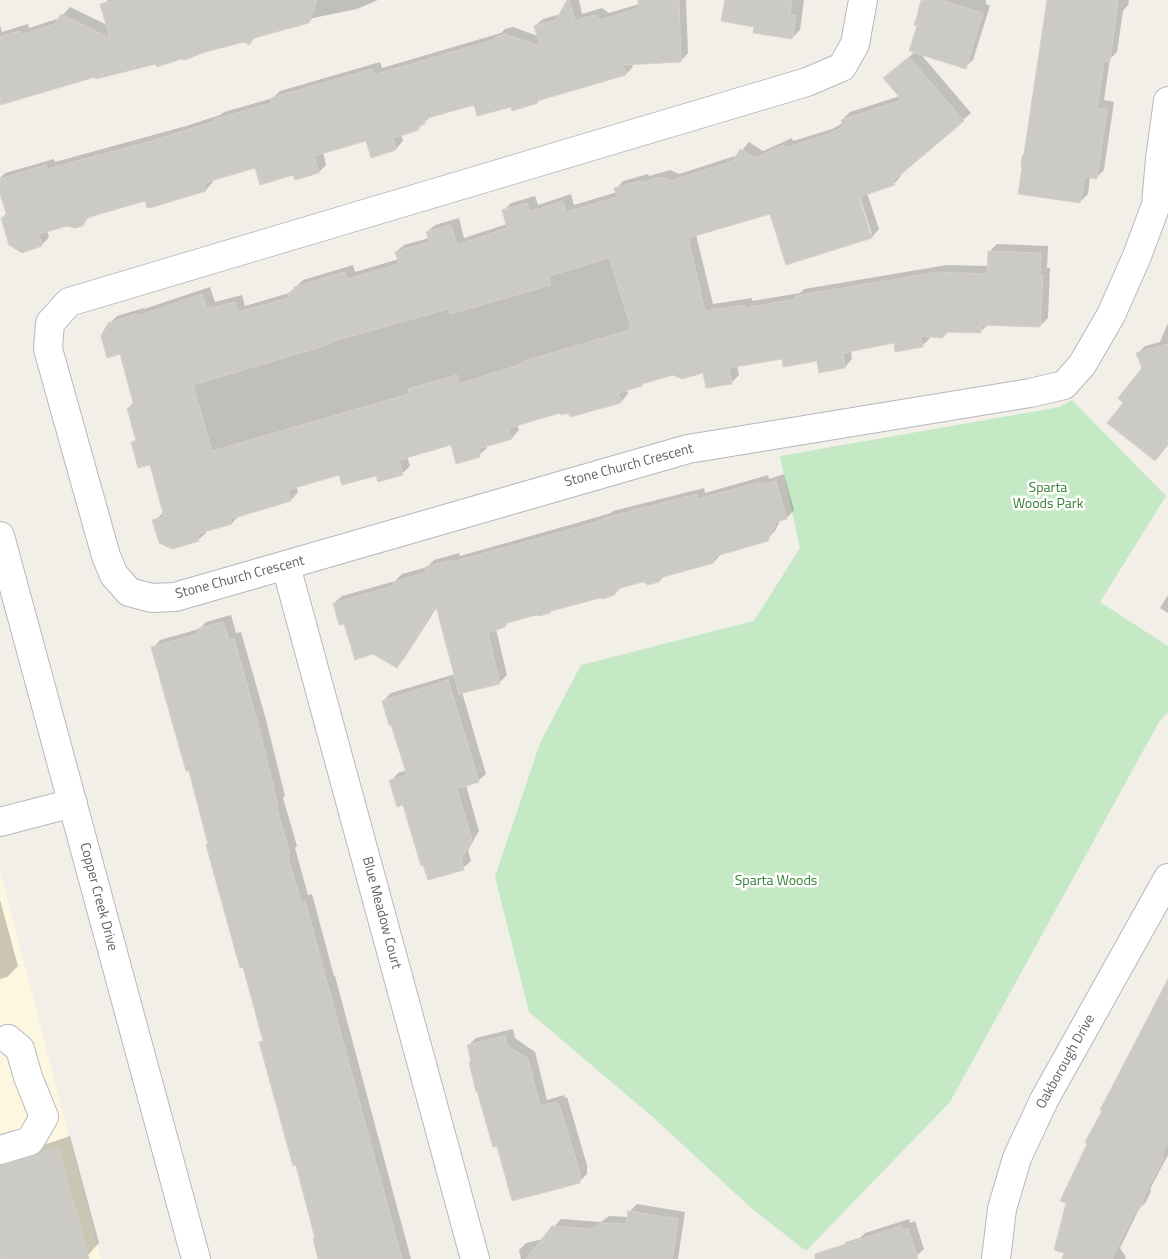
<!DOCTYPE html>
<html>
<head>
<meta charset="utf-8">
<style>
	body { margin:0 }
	canvas { display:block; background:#f1efe8 }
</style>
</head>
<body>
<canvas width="1168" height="1259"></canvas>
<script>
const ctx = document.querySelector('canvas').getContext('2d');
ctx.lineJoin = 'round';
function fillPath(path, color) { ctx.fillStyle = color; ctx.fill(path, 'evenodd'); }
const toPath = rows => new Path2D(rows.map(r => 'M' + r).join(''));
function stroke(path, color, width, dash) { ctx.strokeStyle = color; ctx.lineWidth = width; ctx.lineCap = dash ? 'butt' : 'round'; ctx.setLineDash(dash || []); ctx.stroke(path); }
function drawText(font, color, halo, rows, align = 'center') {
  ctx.font = font + ' "Titillium Web",sans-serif'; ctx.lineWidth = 5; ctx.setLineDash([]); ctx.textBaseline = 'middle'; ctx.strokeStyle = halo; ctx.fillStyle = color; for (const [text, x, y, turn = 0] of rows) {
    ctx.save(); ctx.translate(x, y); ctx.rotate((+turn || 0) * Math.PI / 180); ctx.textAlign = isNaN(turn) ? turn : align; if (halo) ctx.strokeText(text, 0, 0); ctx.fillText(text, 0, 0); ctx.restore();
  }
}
const commercial = toPath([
	[0,870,101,1259,0,1259]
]);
const green = toPath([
	[1072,400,1166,496,1100,602,1168,646,1168,712,1159,722,950,1102,806,1251,750,1207,655,1119,529,1012,495,877,540,743,581,665,754,621,800,548,780,456,1060,407]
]);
const shadow = toPath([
	[108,0,378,0,357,9,313,18,308,22,256,36,249,44,244,41,181,58,96,76,0,104,0,25,2,32,28,24,29,28,60,18,70,7,107,25,102,6],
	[569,0,579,0,582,14,602,8,609,13,639,4,639,0,686,0,688,53,681,61,632,64,633,67,626,74,540,99,537,102,512,105,475,103,432,115,418,129,401,134,403,141,396,149,372,156,367,140,323,152,326,165,319,172,294,174,255,166,212,179,213,182,206,190,146,200,90,216,82,225,67,224,47,230,49,237,42,245,2,218,7,213,0,189,0,178,5,173,54,159,55,162,186,126,220,115,224,112,273,98,280,91,380,62,382,68,501,33,505,29,513,27,538,36,535,26,543,19,561,14],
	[726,0,804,0,800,30,792,38,755,26],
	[921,0,986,0,986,4,990,6,973,60,965,67,919,52,971,113,900,173,901,176,894,184,867,193,879,229,872,237,771,213,696,235,713,304,752,298,752,301,800,293,804,289,947,265,989,266,990,251,997,244,1048,246,1047,268,1050,268,1048,318,1040,326,988,325,980,332,947,331,930,336,930,338,923,345,895,342,851,350,852,359,845,367,818,360,783,358,737,365,739,375,731,383,704,372,673,374,646,381,642,385,627,390,628,394,621,402,569,412,561,412,517,424,519,430,512,438,486,445,487,448,479,455,452,444,407,456,410,466,402,474,340,473,296,486,298,492,291,500,240,515,232,523,205,530,206,533,198,540,154,521,164,512,151,464,132,442,136,439,128,408,135,401,121,353,109,324,117,316,144,308,144,309,210,287,215,302,242,295,245,306,289,293,303,280,353,265,355,272,399,259,396,252,404,245,429,238,427,232,435,225,459,218,464,238,507,224,503,211,511,203,535,196,538,205,571,194,574,205,617,192,616,189,623,181,648,174,649,176,670,170,679,174,738,155,749,142,763,151,792,138,793,141,832,129,843,123,842,120,850,112,900,96,893,71,916,51,920,10,918,9],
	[856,191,858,191,872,234,870,234],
	[1048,0,1129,0,1128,5,1123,11,1117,52,1110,59,1104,100,1114,102,1104,170,1096,178,1090,177,1088,194,1080,202,1025,154],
	[1168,323,1168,446,1125,403,1144,368,1138,353,1145,346,1160,342],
	[784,474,794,510,787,518,781,519,775,531,767,539,721,554,714,562,622,586,600,596,509,621,496,629,507,675,499,683,462,692,486,774,478,781,466,785,479,831,468,850,471,861,463,868,404,804,391,781,398,773,407,770,383,701,391,693,455,674,437,607,404,659,397,666,345,622,334,603,342,596,395,581,402,574,427,567,434,560,459,553,460,556,580,522,611,513,613,511,704,488,705,493,768,475,769,479],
	[1168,595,1168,613,1160,608],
	[231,615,236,633,241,632,265,716,285,796,283,798,297,846,295,848,308,895,312,894,334,976,335,976,411,1259,319,1259,314,1240,316,1237,296,1163,261,1043,263,1040,190,769,153,648,160,640,199,629,206,622],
	[0,900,18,966,7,977,0,979],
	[1168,992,1168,1155,1150,1189,1151,1191,1146,1202,1139,1209,1120,1248,1126,1257,1125,1259,1063,1259],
	[513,1029,515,1038,535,1052,547,1100,564,1095,565,1098,567,1097,587,1165,587,1174,579,1182,498,1145,468,1046,476,1038],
	[70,1136,99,1243,88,1255,72,1259,0,1259,0,1156,17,1154],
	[637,1204,685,1212,678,1259,521,1259,519,1250,526,1243,543,1239,561,1219,601,1222,609,1216,628,1217,629,1212],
	[909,1219,910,1223,915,1221,924,1249,913,1259,841,1259,838,1250,846,1242,860,1238,865,1233]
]);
const building = toPath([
	[115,0,317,0,309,23,254,38,249,45,244,42,205,52,185,60,181,59,157,67,156,64,96,79,95,77,0,105,0,37,20,31,21,35,55,24,61,14,110,38,100,4,115,0],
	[567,0,569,0,575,21,594,15,601,20,638,8,638,0,679,0,681,62,623,65,626,75,537,101,538,103,512,111,511,107,477,116,474,105,424,119,425,124,418,126,419,130,393,138,396,150,371,158,366,141,314,156,319,173,295,180,293,175,260,185,255,168,204,183,206,191,153,207,147,208,145,201,93,216,86,219,83,226,75,228,67,226,39,234,42,246,22,253,9,245,1,218,7,216,0,194,0,179,46,165,47,169,155,140,215,121,215,119,272,103,271,98,372,69,374,75,493,40,496,37,505,34,540,46,534,26,556,20,567,0],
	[725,0,792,0,790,15,796,16,792,39,753,33,754,27,721,21,725,0],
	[922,0,941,0,983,13,966,69,909,51,917,26,914,25,922,0],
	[1047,0,1118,0,1110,61,1104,61,1097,108,1107,109,1097,179,1085,177,1080,203,1018,194,1022,168,1021,165,1022,156,1024,154,1047,0],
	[909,57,964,121,893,181,895,185,859,197,872,238,786,265,770,214,688,238,705,311,745,305,745,308,796,299,795,296,939,272,987,274,988,251,1041,253,1040,275,1043,275,1040,327,981,325,981,333,948,332,942,338,921,336,923,347,895,352,894,343,843,353,845,368,819,373,817,361,783,367,782,359,729,368,732,384,706,388,703,373,682,379,673,375,642,384,642,386,618,393,621,403,570,417,568,413,561,415,560,413,509,428,512,439,478,449,480,457,456,464,451,445,399,460,403,475,378,482,376,476,342,485,339,475,288,490,291,501,231,519,232,524,197,534,199,541,172,549,159,543,152,520,164,517,150,465,138,468,131,442,136,441,127,408,134,406,120,354,107,358,101,336,108,323,136,314,137,316,202,294,207,309,235,302,238,312,289,298,288,293,295,291,294,287,345,272,347,279,399,264,395,252,429,242,426,232,451,225,457,245,507,228,502,210,527,203,530,212,563,201,566,212,617,197,614,188,640,181,641,183,661,177,670,181,733,161,740,149,755,158,784,145,785,148,823,136,843,127,841,120,902,100,883,78,909,57],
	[609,258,631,327,629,327,630,330,524,361,525,363,459,384,457,375,408,389,409,394,212,451,193,385,330,344,330,342,448,309,450,314,551,285,549,276,609,258],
	[1168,344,1168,445,1155,461,1107,423,1123,403,1118,398,1142,368,1136,353,1168,344],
	[776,481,787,519,776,522,768,541,713,557,714,563,663,577,659,582,648,585,643,582,620,588,614,595,603,599,600,598,551,611,550,613,539,616,536,615,507,623,505,627,488,633,500,684,459,694,436,606,397,668,373,654,355,660,344,624,339,625,333,603,394,586,393,582,427,572,425,567,452,560,452,562,572,529,605,519,604,518,697,494,698,499,760,482,761,485,776,481],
	[223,622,229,640,234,639,258,724,278,805,276,806,290,854,288,856,301,902,305,901,402,1259,318,1259,313,1239,315,1239,296,1165,293,1166,259,1042,263,1041,243,967,240,968,206,845,208,844,189,771,186,771,151,647,198,634,197,629,223,622],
	[448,680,479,782,457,789,472,840,461,859,464,870,428,880,423,865,421,866,403,805,397,807,389,780,407,775,391,725,389,725,382,701,448,680],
	[1168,979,1168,1144,1163,1152,1163,1159,1143,1198,1144,1200,1138,1211,1134,1213,1112,1259,1062,1259,1064,1253,1054,1250,1066,1203,1060,1201,1087,1144,1085,1142,1102,1111,1100,1110,1168,979],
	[505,1036,508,1046,528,1059,540,1106,557,1102,557,1105,559,1104,580,1173,580,1183,512,1201,497,1146,493,1147,477,1091,476,1092,469,1062,471,1061,467,1045,505,1036],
	[58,1147,89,1259,0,1259,0,1165,34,1156,39,1153,58,1147],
	[628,1211,678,1219,672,1259,526,1259,552,1226,592,1229,601,1223,626,1224,628,1211],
	[901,1226,903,1230,908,1228,918,1259,815,1259,815,1254,901,1226]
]);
const minor = toPath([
	[863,0,855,44,842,67,807,82,69,302,50,323,48,349,106,556,114,575,129,592,152,598,175,597,688,449,1030,393,1064,385,1082,365,1111,315,1137,256,1156,205,1160,159,1168,101],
	[0,536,196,1259],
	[286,566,475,1259],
	[0,822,73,803],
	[0,1150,30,1141,44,1117,28,1077,20,1049,8,1039],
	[996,1259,1002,1209,1017,1158,1044,1100,1168,878]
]);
const streetNames = [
	["Stone Church Crescent",629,466,-15],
	["Stone Church Crescent",240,578,-15],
	["Copper Creek Drive",98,897,75],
	["Blue Meadow Court",381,913,75],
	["Oakborough Drive",1066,1062,-61]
];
const parkNames = [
	["Sparta",1048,489],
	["Woods Park",1048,505],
	["Sparta Woods",776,882]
];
fillPath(commercial, '#fef7e0');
fillPath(green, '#c5e8c5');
fillPath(shadow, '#0003');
fillPath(building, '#cccac5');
stroke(building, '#d6d1c6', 1);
stroke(minor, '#b5b8bc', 30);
stroke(minor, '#fff', 28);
drawText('14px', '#5f6368', '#fff', streetNames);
drawText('14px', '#348238', '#fff', parkNames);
</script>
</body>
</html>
